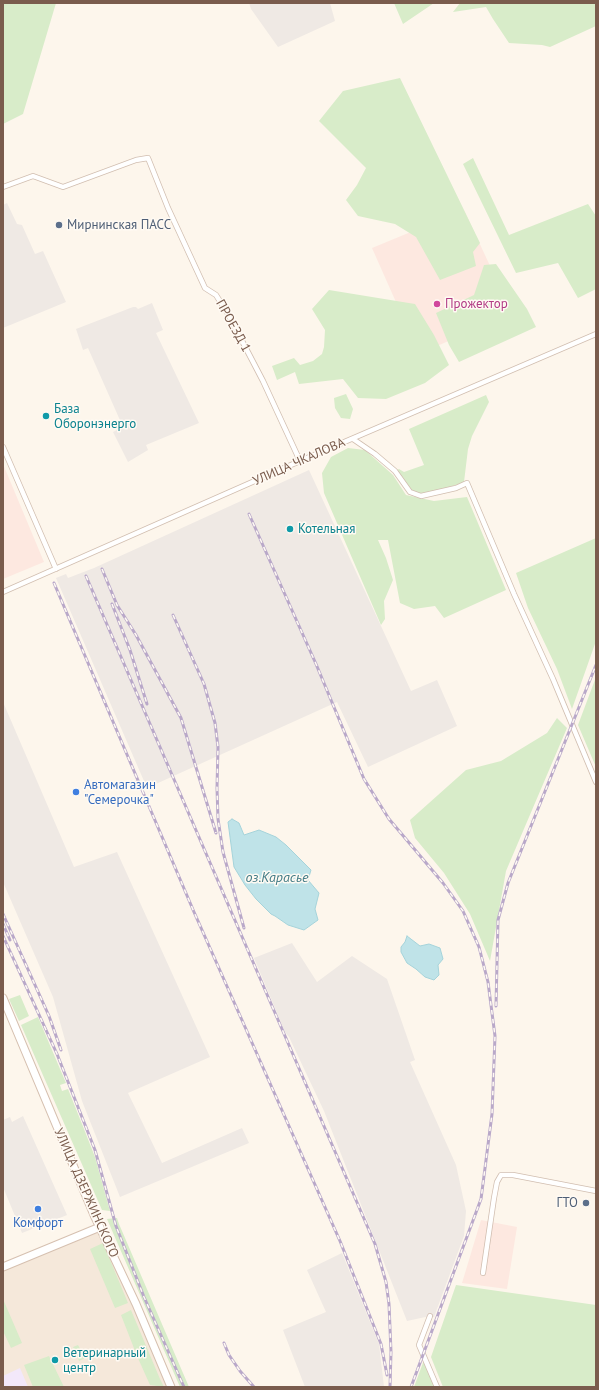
<!DOCTYPE html>
<html>
<head>
<meta charset="utf-8">
<style>
	body { margin:0 }
	#map { position:relative; width:599px; height:1390px; overflow:hidden; background:#fdf6ec; font-family:"PT Sans",sans-serif }
	canvas { display:block }
	.frame { position:absolute; inset:0; border:4px solid #7a5c4d; pointer-events:none }
</style>
</head>
<body>
<div id="map">
<canvas width="599" height="1390"></canvas>
<div class="frame"></div>
</div>
<script>
const ctx = document.querySelector('canvas').getContext('2d');
ctx.lineJoin = 'round';
function fillPath(path, color) { ctx.fillStyle = color; ctx.fill(path, 'evenodd'); }
const toPath = rows => new Path2D(rows.map(r => 'M' + r).join(''));
function stroke(path, color, width, dash) { ctx.strokeStyle = color; ctx.lineWidth = width; ctx.lineCap = dash ? 'butt' : 'round'; ctx.setLineDash(dash || []); ctx.stroke(path); }
function drawText(font, color, halo, rows, align = 'center') {
  ctx.font = font + ' "PT Sans",sans-serif'; ctx.lineWidth = 3; ctx.setLineDash([]); ctx.textBaseline = 'middle'; ctx.strokeStyle = halo; ctx.fillStyle = color; for (const [text, x, y, turn = 0] of rows) {
    ctx.save(); ctx.translate(x, y); ctx.rotate((+turn || 0) * Math.PI / 180); ctx.textAlign = isNaN(turn) ? turn : align; if (halo) ctx.strokeText(text, 0, 0); ctx.fillText(text, 0, 0); ctx.restore();
  }
}
const residential = toPath([
	[99,1226,167,1387,3,1387,3,1268]
]);
const commercial = toPath([
	[464,210,512,313,419,354,372,248],
	[3,464,44,562,3,579],
	[481,1220,517,1227,507,1289,462,1283]
]);
const industrial = toPath([
	[249,3,330,3,335,21,278,47,251,9],
	[7,203,17,224,22,225,35,254,43,251,66,302,3,328,3,205],
	[152,303,163,330,156,333,199,423,146,445,148,450,128,462,113,432,123,427,88,348,83,350,76,329,133,307,136,307,138,309],
	[309,470,411,691,437,680,457,726,368,767,337,702,147,788,56,578,66,574,68,578,94,568],
	[3,702,74,867,117,852,210,1057,128,1093,162,1163,242,1128,249,1143,120,1197,82,1101,53,997,3,882],
	[292,943,317,982,352,956,387,979,415,1060,410,1062,456,1165,466,1211,464,1236,434,1317,430,1316,407,1321,324,1111,289,1037,285,1032,254,958],
	[23,1116,67,1215,22,1233,3,1187,3,1120,10,1117,12,1122],
	[342,1253,379,1344,384,1387,305,1387,283,1330,326,1312,307,1270]
]);
const education = toPath([
	[20,1368,28,1387,3,1387,3,1376]
]);
const green = toPath([
	[3,3,56,3,23,114,3,124],
	[394,3,434,3,403,24],
	[460,3,596,3,596,26,550,47,542,45,509,43,493,19,486,7,453,12],
	[400,78,480,243,473,252,476,266,440,280,416,237,395,224,358,216,346,200,357,185,366,168,319,121,343,91],
	[473,158,509,235,588,204,596,216,596,289,578,298,558,263,516,273,463,164],
	[496,264,527,309,536,327,459,362,449,345,436,313,474,295,484,265],
	[329,290,415,304,434,335,449,365,425,383,386,399,358,398,343,379,299,384,295,372,277,380,272,366,294,358,300,365,313,361,322,354,324,347,325,330,312,309],
	[346,394,353,409,350,419,341,418,335,408,334,398],
	[486,395,489,402,472,436,468,449,464,482,450,487,422,494,411,490,397,470,399,469,404,472,424,465,409,429],
	[348,448,365,450,393,475,406,495,434,501,467,497,506,590,444,618,435,606,414,609,400,603,388,540,378,540,386,558,393,580,384,601,385,619,381,625,324,493,322,473,331,457],
	[596,538,596,641,572,709,557,669,528,608,516,573],
	[596,677,596,767,578,725],
	[557,718,567,728,506,871,490,961,470,914,444,873,415,838,410,820,466,770,501,761,547,733],
	[20,995,29,1016,19,1021,9,999],
	[38,1017,66,1083,60,1085,62,1091,68,1089,84,1129,95,1157,110,1211,102,1210,21,1025],
	[117,1218,119,1224,189,1387,180,1387,107,1219],
	[103,1243,128,1303,115,1308,90,1249],
	[456,1285,596,1305,596,1387,443,1387,431,1357],
	[3,1299,22,1343,11,1348,3,1331],
	[131,1310,160,1379,164,1387,150,1385,137,1356,121,1315],
	[78,1345,85,1358,79,1361,73,1347],
	[49,1356,64,1387,33,1387,24,1365],
	[424,1360,435,1387,414,1387]
]);
const water = toPath([
	[232,819,239,823,244,835,259,830,276,837,286,845,311,870,308,880,319,893,315,909,318,920,304,930,288,925,275,916,271,914,256,899,245,885,234,867,228,822,232,819],
	[407,936,420,946,429,944,440,948,443,959,438,965,439,975,434,980,425,977,416,969,407,963,401,952,401,947,405,942,407,936]
]);
const street = toPath([
	[3,187,33,176,63,187,136,160,148,158,168,208,205,288,216,295,228,314,263,381,300,461],
	[353,439,375,454,395,471,410,492,421,496,456,488,467,483,514,594,553,679,596,782],
	[3,447,56,569],
	[3,592,300,461,596,334],
	[483,1273,494,1198,497,1182,501,1175,513,1175,596,1191],
	[430,1316,419,1345,437,1387]
]);
const secondary = toPath([
	[3,998,94,1215,136,1304,171,1387],
	[3,1267,100,1227]
]);
const rail = toPath([
	[249,514,316,664,364,779,389,819,443,883,463,911,479,947,488,982,495,1036,492,1114,481,1199,411,1387],
	[102,569,117,605,136,635,181,718,216,833],
	[86,576,375,1244,386,1282,389,1304,391,1352,390,1387],
	[54,583,194,912,340,1241,381,1344,387,1375],
	[112,604,130,650,147,704],
	[173,615,204,684,215,723,218,747,217,788,218,819,223,852,244,928],
	[3,914,49,1016,61,1050],
	[3,924,10,940],
	[3,936,57,1054,95,1150,116,1226,144,1297,184,1387],
	[496,1006,498,920,508,883,596,665],
	[224,1343,229,1355,240,1371,254,1387]
]);
const markers = [
	[59,225,4,"#5c6f8a"],
	[437,304,4,"#d1479c"],
	[46,416,4,"#0f9aa8"],
	[290,529,4,"#0f9aa8"],
	[76,792,4,"#3f7fe0"],
	[586,1203,4,"#5c6f8a"],
	[38,1209,4,"#3f7fe0"],
	[55,1360,4,"#0f9aa8"]
];
const serviceNames = [
	["Мирнинская ПАСС",67,225],
	["ГТО",578,1203,"right"]
];
const hotelNames = [
	["Прожектор",445,304]
];
const streetNames = [
	["ПРОЕЗД 1",233,326,61],
	["УЛИЦА ЧКАЛОВА",299,462,-24],
	["УЛИЦА ДЗЕРЖИНСКОГО",86,1193,66]
];
const cultureNames = [
	["База",54,409],
	["Оборонэнерго",54,424],
	["Котельная",298,529],
	["Ветеринарный",63,1353],
	["центр",63,1368]
];
const shopNames = [
	["Автомагазин",84,785],
	["\"Семерочка\"",84,800],
	["Комфорт",38,1223,"center"]
];
const waterNames = [
	["оз.Карасье",277,878]
];
fillPath(residential, '#f5e8da');
fillPath(commercial, '#fde8e0');
fillPath(industrial, '#efe9e4');
fillPath(education, '#f3e8fa');
fillPath(green, '#d8ecc9');
fillPath(water, '#bfe3e8');
stroke(water, '#a5d3da', 1);
stroke(street, '#d1beb0', 6);
stroke(secondary, '#d6c0b0', 9);
stroke(street, '#fff', 4.5);
stroke(secondary, '#fff', 7);
stroke(rail, '#b9a8c9', 3);
stroke(rail, '#fffaf3', 1.5, [4.5]);
for (const [x, y, r, color] of markers) { const dot = new Path2D(); dot.arc(x, y, r, 0, 2 * Math.PI); ctx.fillStyle = color; ctx.fill(dot); stroke(dot, '#fffaf3', 1.5); }
drawText('13px', '#4e5e75', '#fffaf3', serviceNames, 'left');
drawText('13px', '#b23c85', '#fffaf3', hotelNames, 'left');
drawText('13px', '#7a5c4d', '#fffaf3', streetNames);
drawText('13px', '#0d838f', '#fffaf3', cultureNames, 'left');
drawText('13px', '#366cbe', '#fffaf3', shopNames, 'left');
drawText('italic 14px', '#437c86', '#fffaf3', waterNames);
</script>
</body>
</html>
